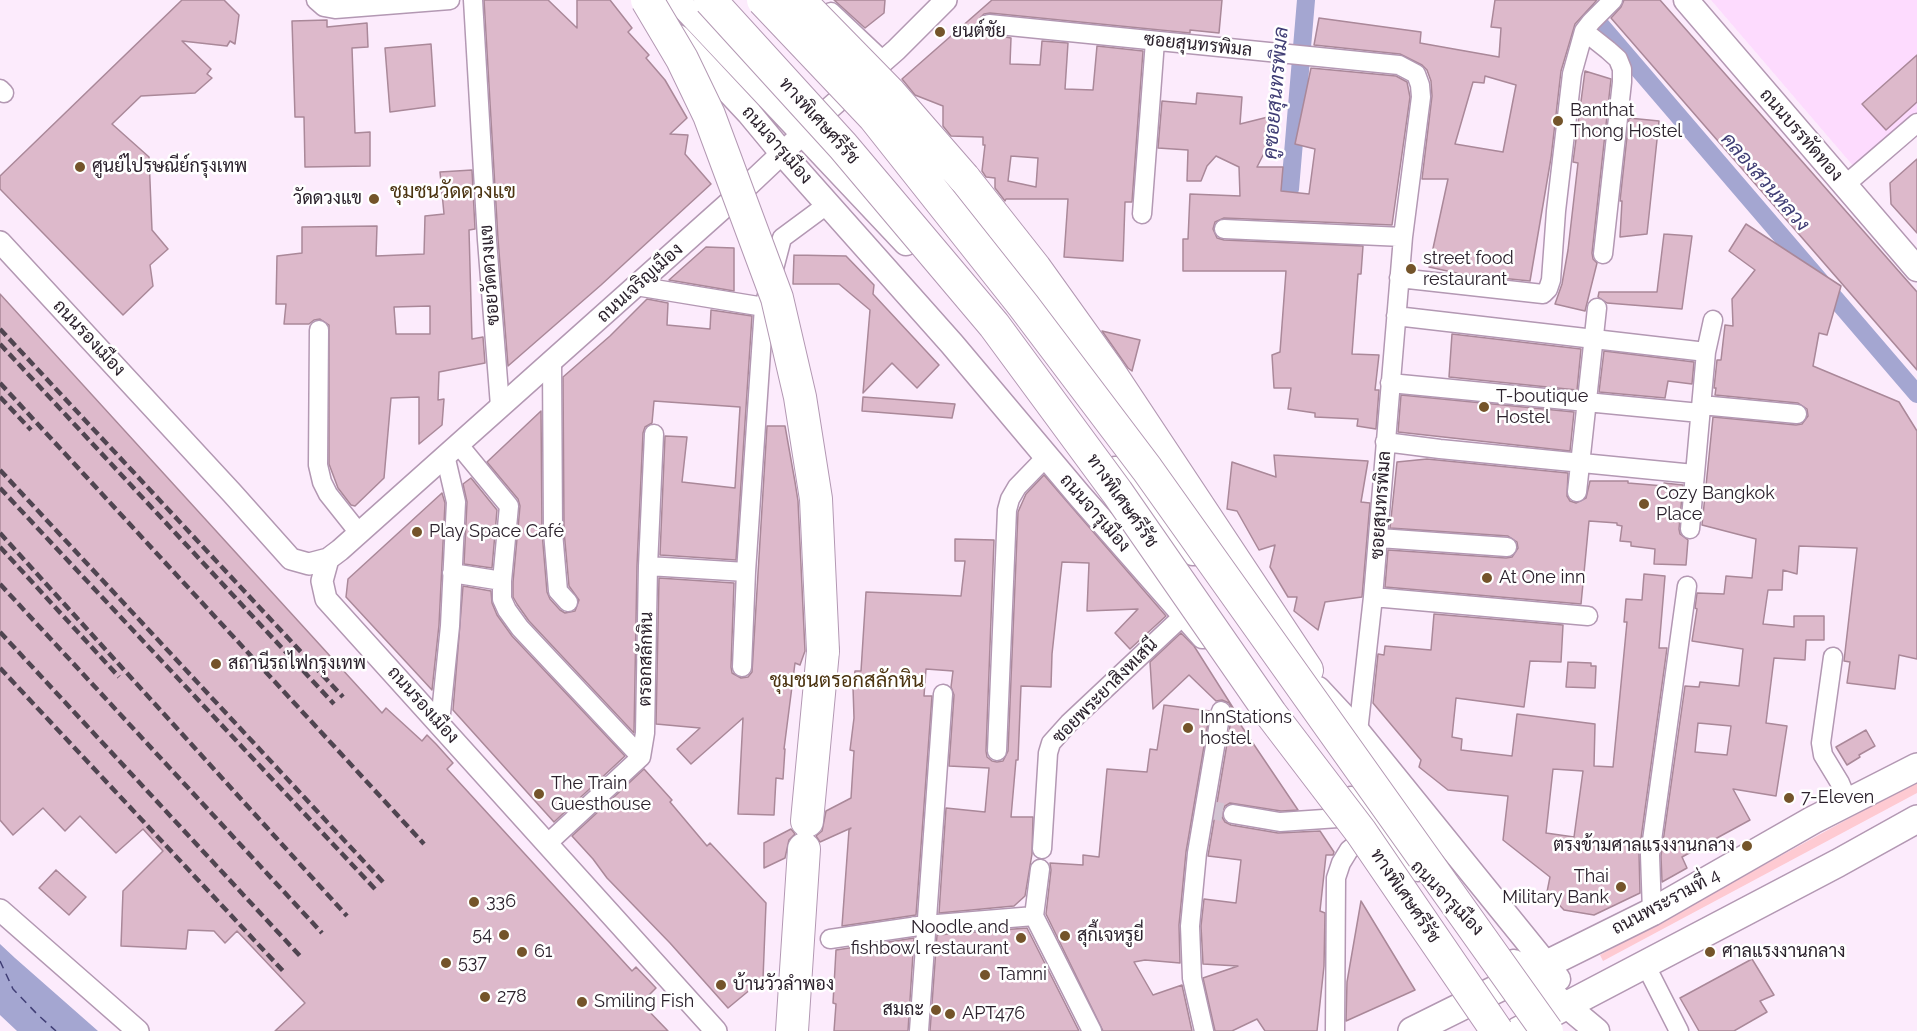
<!DOCTYPE html>
<html>
<head>
<meta charset="utf-8">
<style>
	body { margin:0 }
	canvas { display:block; background:#fcebfc }
</style>
</head>
<body>
<canvas width="1917" height="1031"></canvas>
<script>
const ctx = document.querySelector('canvas').getContext('2d');
ctx.lineJoin = 'round';
function fillPath(path, color) { ctx.fillStyle = color; ctx.fill(path, 'evenodd'); }
const toPath = rows => new Path2D(rows.map(r => 'M' + r).join(''));
function stroke(path, color, width, dash) { ctx.strokeStyle = color; ctx.lineWidth = width; ctx.lineCap = dash ? 'butt' : 'round'; ctx.setLineDash(dash || []); ctx.stroke(path); }
function drawText(font, color, halo, rows, align = 'center') {
  ctx.font = font + ' Raleway,Sarabun,sans-serif'; ctx.lineWidth = 5; ctx.setLineDash([]); ctx.textBaseline = 'middle'; ctx.strokeStyle = halo; ctx.fillStyle = color; for (const [text, x, y, turn = 0] of rows) {
    ctx.save(); ctx.translate(x, y); ctx.rotate((+turn || 0) * Math.PI / 180); ctx.textAlign = isNaN(turn) ? turn : align; if (halo) ctx.strokeText(text, 0, 0); ctx.fillText(text, 0, 0); ctx.restore();
  }
}
const built = toPath([
	[1711,0,1917,0,1917,113,1855,168]
]);
const green = toPath([
	[1917,781,1917,793,1603,961,1600,955]
]);
const water = toPath([
	[0,944,15,958,98,1031,17,1031,0,1015]
]);
const canal = toPath([
	[1579,0,1917,394],
	[1290,189,1306,0]
]);
const ferry = toPath([
	[0,961,13,989,38,1015,56,1031]
]);
const building = toPath([
	[182,0,224,0,239,15,235,44,230,41,227,46,182,41,211,69,207,74,212,78,195,93,141,96,112,124,149,157,152,230,168,249,150,265,153,286,123,315,0,189,0,176,182,0],
	[484,0,548,0,577,28,577,0,610,0,632,28,628,32,649,55,646,58,665,80,687,118,670,134,688,135,685,154,711,184,601,285,508,366,498,239,484,0],
	[834,0,885,0,884,13,865,28,834,0],
	[992,0,1222,0,1219,33,1190,30,1190,33,990,13,984,14,980,18,979,28,983,33,1011,38,1010,64,1040,65,1042,41,1068,43,1065,89,1093,90,1097,46,1143,51,1132,202,1125,202,1123,261,1064,257,1068,199,1006,199,1005,201,995,188,995,178,986,177,982,171,985,145,983,145,983,137,951,136,943,126,943,106,915,95,902,79,992,0],
	[1011,156,1038,158,1036,187,1008,181,1011,156],
	[1495,0,1597,0,1575,24,1561,71,1551,158,1530,281,1461,274,1429,267,1448,179,1422,179,1432,96,1431,81,1427,70,1422,65,1400,54,1314,45,1319,18,1421,32,1420,43,1499,57,1501,28,1491,27,1495,0],
	[1485,76,1516,85,1503,152,1455,144,1473,82,1484,83,1485,76],
	[1624,0,1660,0,1917,292,1917,370,1611,18,1621,7,1624,0],
	[327,20,327,27,367,23,368,47,352,48,355,133,370,132,370,166,305,167,304,117,295,117,292,21,327,20],
	[431,44,435,106,390,112,385,48,431,44],
	[1917,55,1917,102,1886,130,1862,104,1917,55],
	[1311,68,1396,76,1407,82,1410,97,1392,225,1224,218,1215,222,1213,229,1217,238,1224,240,1363,246,1361,274,1358,274,1352,354,1379,355,1375,390,1379,390,1376,429,1357,426,1358,419,1315,417,1315,413,1288,409,1291,388,1274,388,1272,355,1280,352,1286,271,1183,271,1183,239,1188,239,1190,194,1240,196,1239,167,1216,156,1207,166,1201,181,1187,181,1188,150,1158,148,1162,101,1196,104,1197,93,1242,97,1240,124,1276,115,1280,122,1257,167,1283,167,1281,191,1309,194,1315,149,1295,144,1311,68],
	[1585,71,1611,79,1592,253,1593,259,1597,263,1585,311,1555,304,1562,284,1568,250,1578,163,1573,162,1585,71],
	[1629,118,1659,121,1647,234,1620,237,1622,201,1620,201,1629,118],
	[1917,159,1917,233,1891,204,1890,183,1917,159],
	[472,170,475,229,469,230,472,339,483,337,485,363,439,372,438,400,444,399,442,425,419,444,419,397,391,398,384,478,355,506,351,505,338,488,329,464,329,325,320,319,314,320,309,324,284,324,286,304,276,304,277,256,302,253,302,227,377,226,376,256,424,254,425,216,444,214,440,172,472,170],
	[430,306,430,334,396,334,394,307,430,306],
	[1746,224,1841,286,1827,335,1819,333,1813,366,1899,402,1917,431,1917,659,1899,655,1895,689,1847,683,1850,662,1844,661,1857,548,1799,546,1797,574,1783,570,1782,590,1768,590,1763,624,1794,627,1794,616,1824,616,1824,640,1806,640,1805,660,1774,658,1766,723,1787,726,1776,796,1733,789,1750,820,1682,857,1687,868,1662,882,1661,856,1685,686,1699,687,1700,682,1739,686,1743,649,1692,641,1697,609,1695,608,1697,593,1724,594,1726,576,1752,578,1756,539,1702,525,1713,417,1796,425,1802,424,1808,416,1807,409,1798,403,1715,395,1716,388,1714,388,1717,360,1721,360,1725,325,1733,326,1732,299,1755,270,1729,251,1746,224],
	[1698,723,1731,726,1727,755,1695,752,1698,723],
	[1664,234,1692,236,1682,309,1607,303,1598,297,1599,292,1657,292,1664,234],
	[706,247,734,248,734,291,669,280,706,247],
	[794,255,846,256,874,285,873,294,939,365,917,388,892,363,863,393,870,310,839,284,793,284,794,255],
	[0,294,382,713,386,708,422,741,427,735,436,744,453,763,447,769,632,971,636,967,656,988,641,1003,668,1031,275,1031,305,1003,237,931,225,943,214,931,188,930,186,949,121,946,123,891,163,851,143,829,116,853,80,816,65,831,43,808,13,835,0,820,0,294],
	[647,299,668,303,667,325,710,329,711,310,752,316,736,560,660,555,665,436,687,437,682,482,735,488,740,407,654,401,652,423,645,427,643,433,637,566,634,733,529,621,517,604,513,597,513,582,520,506,518,499,487,462,541,411,542,532,547,592,550,599,560,610,565,613,575,611,579,600,569,586,564,531,563,377,610,336,647,299],
	[1102,331,1140,340,1132,371,1128,368,1102,331],
	[1452,334,1581,349,1577,390,1449,377,1452,334],
	[1604,351,1694,362,1692,384,1668,381,1665,398,1599,392,1604,351],
	[1401,395,1574,412,1570,451,1398,432,1401,395],
	[863,397,891,399,955,404,952,418,862,411,863,397],
	[767,426,785,426,795,482,798,501,805,651,800,665,795,663,784,749,785,749,783,779,776,778,774,815,738,814,743,718,691,764,677,749,700,728,656,724,659,578,734,583,731,667,732,673,741,678,748,677,752,672,767,426],
	[1274,455,1368,461,1361,502,1370,503,1362,597,1325,602,1318,630,1294,611,1297,597,1288,597,1270,567,1275,545,1259,550,1237,511,1227,509,1232,462,1276,477,1274,455],
	[1427,459,1568,473,1567,496,1570,501,1576,503,1586,498,1590,481,1628,481,1628,483,1664,486,1664,483,1683,485,1679,529,1680,534,1688,540,1686,565,1654,564,1655,549,1631,546,1631,542,1620,541,1622,526,1617,525,1617,523,1589,521,1581,604,1385,587,1388,550,1506,558,1512,557,1518,548,1517,542,1508,536,1390,528,1397,462,1427,459],
	[1044,475,1166,616,1130,649,1115,633,1138,609,1087,611,1089,563,1062,562,1052,654,1051,687,1021,686,1018,760,1016,760,1011,817,1033,817,1032,854,1025,896,1014,906,939,913,946,808,985,812,989,768,949,766,954,695,951,687,953,671,926,669,924,696,932,696,916,915,842,926,849,830,851,828,820,842,816,836,822,831,826,811,851,798,854,751,850,750,854,718,853,687,855,671,861,671,866,592,961,596,965,561,955,561,955,539,994,540,986,751,987,757,992,761,997,762,1003,761,1008,751,1018,512,1026,494,1044,475],
	[471,478,497,510,492,568,464,564,467,502,463,484,471,478],
	[442,493,445,503,439,625,432,690,346,597,348,579,442,493],
	[1644,574,1665,576,1659,648,1667,648,1639,853,1640,893,1594,915,1564,910,1547,892,1550,877,1503,840,1508,796,1448,790,1419,767,1421,760,1373,703,1378,654,1384,655,1385,646,1431,650,1434,614,1563,625,1561,662,1530,661,1524,707,1456,698,1452,737,1462,739,1461,750,1512,756,1517,714,1595,724,1594,766,1613,767,1627,622,1624,622,1626,599,1642,600,1644,574],
	[1553,769,1583,771,1574,837,1546,833,1553,769],
	[463,586,491,591,492,603,497,615,512,636,625,756,554,822,453,710,463,586],
	[1181,633,1194,646,1237,714,1233,718,1232,708,1229,703,1222,700,1216,701,1189,675,1153,709,1150,662,1181,633],
	[1568,662,1591,663,1591,666,1596,666,1595,688,1566,687,1568,662],
	[1164,705,1210,711,1186,852,1179,925,1180,963,1145,960,1134,962,1153,995,1182,985,1192,1031,1103,1031,1046,914,1051,870,1050,863,1083,865,1083,855,1099,857,1107,769,1147,772,1150,749,1157,750,1164,705],
	[1231,720,1238,721,1298,810,1281,811,1230,803,1225,806,1222,812,1222,817,1225,822,1231,825,1278,833,1320,831,1334,852,1333,855,1326,855,1320,911,1325,913,1324,966,1317,1031,1265,1031,1257,1019,1232,1031,1215,1031,1203,978,1238,966,1203,964,1201,926,1204,899,1236,903,1241,860,1208,856,1231,720],
	[1866,730,1875,746,1859,755,1860,757,1847,765,1836,747,1866,730],
	[644,769,672,800,670,802,707,846,710,843,766,903,763,979,728,1008,670,943,607,878,593,859,572,836,644,769],
	[791,829,795,834,789,840,785,858,764,868,764,843,791,829],
	[56,870,86,897,69,915,39,888,56,870],
	[1361,901,1415,990,1346,1021,1347,982,1361,901],
	[1027,928,1079,1031,930,1031,937,935,1027,928],
	[914,938,908,1031,834,1031,836,1004,833,1003,836,950,914,938],
	[1752,959,1774,995,1760,1001,1767,1012,1734,1031,1699,1031,1680,998,1752,959]
]);
const minorTunnel = toPath([
	[1205,809,1233,814]
]);
const minor = toPath([
	[316,0,324,7,335,9,450,0],
	[473,0,487,240,500,406],
	[831,12,883,61],
	[989,24,1399,65,1416,74,1420,85,1421,97,1403,237,1373,597,1358,732],
	[1584,31,1608,50,1618,59,1622,69,1622,82,1603,254],
	[0,89,4,93],
	[1845,185,1917,123],
	[1142,214,1155,41],
	[1224,229,1403,237],
	[1399,278,1543,294,1548,289,1551,280,1556,211,1572,74,1584,31,1591,22,1613,0],
	[636,286,764,307],
	[1396,316,1706,352],
	[319,330,318,465,322,482,328,494,359,533],
	[552,361,553,532,558,591,568,602],
	[1390,383,1700,413],
	[1701,405,1797,414],
	[1385,442,1440,449,1694,474],
	[458,444,509,506,502,581,502,599,507,610,520,628,641,757],
	[1577,492,1597,308],
	[1690,529,1706,352,1713,320],
	[1379,538,1507,547],
	[648,566,746,572],
	[452,573,502,581],
	[1373,597,1588,616],
	[1833,657,1821,743,1823,755,1840,783,1848,802],
	[742,667,746,572,764,307,782,238,828,204],
	[440,723,450,626,456,502,445,455],
	[997,751,1007,510,1010,499,1017,487,1047,456],
	[1233,814,1280,822,1353,817],
	[548,843,641,757,645,733,648,566,654,434],
	[1042,849,1048,753,1051,743,1069,723,1184,615],
	[1040,869,1034,916,1092,1031],
	[1652,912,1650,855,1687,586],
	[830,939,925,925,1034,916],
	[1645,964,1679,1031],
	[919,1031,943,694],
	[1204,1031,1192,978,1190,926,1197,853,1221,711],
	[1335,1031,1336,878,1341,863,1349,850,1370,833]
]);
const tertiary = toPath([
	[0,242,232,493,291,559,309,564,328,559,340,550,740,193,831,107,896,50,946,0],
	[328,559,322,581,326,599,716,1031],
	[0,910,138,1031]
]);
const secondary = toPath([
	[677,0,906,243],
	[1686,0,1917,269],
	[678,37,749,113,783,154,952,344,1079,495,1203,636],
	[1115,469,1193,553],
	[1318,689,1358,732,1558,979],
	[1351,799,1418,869],
	[1514,962,1597,1031]
]);
const primary = toPath([
	[1412,1031,1652,912,1813,820,1917,767],
	[1518,1031,1838,863,1917,819]
]);
const motorway = toPath([
	[964,178,1035,268,1108,370,1307,670],
	[807,821,823,651],
	[792,1031,804,849]
]);
const rail = toPath([
	[0,329,343,697],
	[0,344,334,704],
	[0,383,424,844],
	[0,397,31,430],
	[0,470,383,882],
	[0,488,375,889],
	[0,533,347,916],
	[0,547,119,677],
	[0,584,322,933],
	[0,632,300,956],
	[0,668,284,972]
]);
const motorwayBridge = toPath([
	[647,0,682,59,709,115,777,298,800,397,816,499,823,651],
	[710,0,843,146,994,325,1117,492,1271,714,1361,832,1497,1031],
	[763,0,874,117,1023,305,1147,469,1547,1031],
	[799,0,890,93,964,178]
]);
const markers = [
	[940,32,6,"#74542a"],
	[1558,121,6,"#74542a"],
	[80,167,6,"#74542a"],
	[374,199,6,"#74542a"],
	[1411,269,6,"#74542a"],
	[1484,407,6,"#74542a"],
	[1644,504,6,"#74542a"],
	[417,532,6,"#74542a"],
	[1487,578,6,"#74542a"],
	[216,664,6,"#74542a"],
	[1188,728,6,"#74542a"],
	[539,794,6,"#74542a"],
	[1789,798,6,"#74542a"],
	[1747,846,6,"#74542a"],
	[1621,887,6,"#74542a"],
	[474,902,6,"#74542a"],
	[504,935,6,"#74542a"],
	[1065,936,6,"#74542a"],
	[1021,938,6,"#74542a"],
	[522,952,6,"#74542a"],
	[1710,952,6,"#74542a"],
	[446,963,6,"#74542a"],
	[985,975,6,"#74542a"],
	[721,985,6,"#74542a"],
	[485,997,6,"#74542a"],
	[582,1002,6,"#74542a"],
	[936,1010,6,"#74542a"],
	[950,1014,6,"#74542a"]
];
const poiNames = [
	["ยนต์ชัย",952,32],
	["Banthat",1570,111],
	["Thong Hostel",1570,132],
	["ศูนย์ไปรษณีย์กรุงเทพ",92,167],
	["วัดดวงแข",362,199,"right"],
	["street food",1423,259],
	["restaurant",1423,280],
	["T-boutique",1496,397],
	["Hostel",1496,418],
	["Cozy Bangkok",1656,494],
	["Place",1656,515],
	["Play Space Café",429,532],
	["At One inn",1499,578],
	["สถานีรถไฟกรุงเทพ",228,664],
	["InnStations",1200,718],
	["hostel",1200,739],
	["The Train",551,784],
	["Guesthouse",551,805],
	["7-Eleven",1801,798],
	["ตรงข้ามศาลแรงงานกลาง",1735,846,"right"],
	["Thai",1609,877,"right"],
	["Military Bank",1609,898,"right"],
	["336",486,902],
	["Noodle and",1009,928,"right"],
	["fishbowl restaurant",1009,949,"right"],
	["54",492,935,"right"],
	["สุกี้เจหรูยี่",1077,936],
	["61",534,952],
	["ศาลแรงงานกลาง",1722,952],
	["537",458,963],
	["Tamni",997,975],
	["บ้านวัวลำพอง",733,985],
	["278",497,997],
	["Smiling Fish",594,1002],
	["สมถะ",924,1010,"right"],
	["APT476",962,1014]
];
const streetNames = [
	["ซอยสุนทรพิมล",1198,45,6],
	["ทางพิเศษศรีรัช",819,121,48],
	["ถนนบรรทัดทอง",1801,135,49],
	["ถนนจารุเมือง",777,145,49],
	["ซอยวัดดวงแข",490,275,-94],
	["ถนนเจริญเมือง",640,283,-42],
	["ถนนรองเมือง",89,338,47],
	["ทางพิเศษศรีรัช",1122,501,55],
	["ซอยสุนทรพิมล",1381,505,-86],
	["ถนนจารุเมือง",1095,513,49],
	["ตรอกสลักหิน",646,659,-89],
	["ซอยพระยาสิงหเสนี",1105,691,-45],
	["ถนนรองเมือง",423,705,48],
	["ทางพิเศษศรีรัช",1405,896,56],
	["ถนนจารุเมือง",1447,898,46],
	["ถนนพระรามที่ 4",1666,902,-28]
];
const waterNames = [
	["คูซอยสุนทรพิมล",1276,93,-85],
	["คลองสวนหลวง",1765,182,49]
];
const neighbourhoodNames = [
	["ชุมชนวัดดวงแข",453,192],
	["ชุมชนตรอกสลักหิน",847,681]
];
fillPath(built, '#fddbfe');
fillPath(green, '#fecad2');
fillPath(water, '#a4a6d1');
stroke(canal, '#a4a6d1', 18);
stroke(ferry, '#403e75', 1.5, [8, 6]);
fillPath(building, '#ddb9cb');
stroke(building, '#a89', 1.5);
stroke(minorTunnel, '#d2c3d2', 18, [18, 9]);
stroke(minor, '#b398b3', 21);
stroke(tertiary, '#b398b3', 24);
stroke(secondary, '#b398b3', 27);
stroke(primary, '#b398b3', 30);
stroke(motorway, '#b398b3', 34);
stroke(minor, '#fff', 18);
stroke(tertiary, '#fff', 21);
stroke(secondary, '#fff', 24);
stroke(primary, '#fff', 27);
stroke(motorway, '#fff', 32);
stroke(rail, '#504551', 4.5, [9, 4.5]);
stroke(motorwayBridge, '#b398b3', 34, []);
stroke(motorwayBridge, '#fff', 32);
for (const [x, y, r, color] of markers) { const dot = new Path2D(); dot.arc(x, y, r, 0, 2 * Math.PI); ctx.fillStyle = color; ctx.fill(dot); stroke(dot, '#fff', 2); }
drawText('18px', '#2b212c', '#fff', poiNames, 'left');
drawText('18px', '#2b212c', '#fff', streetNames);
drawText('italic 20px', '#403e75', '#fff', waterNames);
drawText('20px', '#4b3310', '#fff', neighbourhoodNames);
</script>
</body>
</html>
